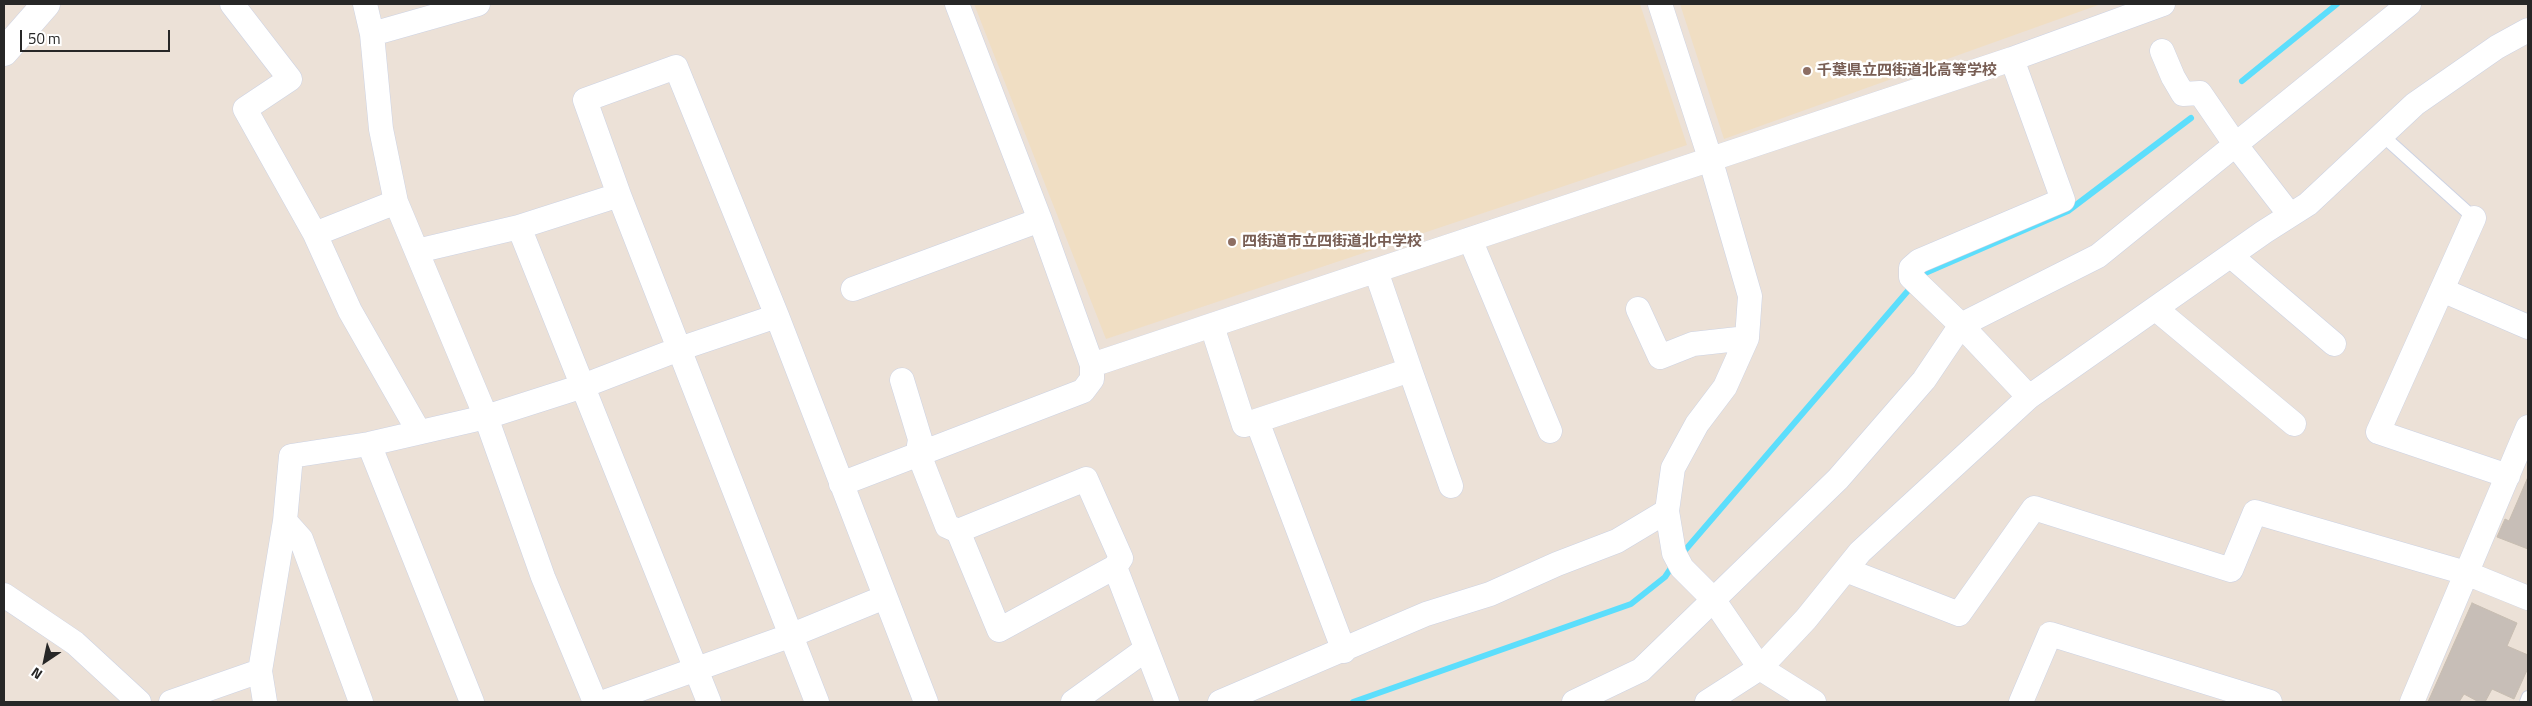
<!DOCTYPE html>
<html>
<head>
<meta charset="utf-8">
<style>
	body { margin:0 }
	#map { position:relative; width:2532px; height:706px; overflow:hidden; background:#ece1d7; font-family:"Titillium Web",sans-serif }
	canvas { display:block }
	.frame { position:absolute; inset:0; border:5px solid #272727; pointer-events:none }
	.north { position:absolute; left:20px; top:636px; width:50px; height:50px; -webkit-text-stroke:4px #fff; paint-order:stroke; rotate:214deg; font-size:14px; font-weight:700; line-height:20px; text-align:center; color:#272727 }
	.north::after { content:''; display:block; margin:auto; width:18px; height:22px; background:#272727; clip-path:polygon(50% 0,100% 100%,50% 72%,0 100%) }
	.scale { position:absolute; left:20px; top:30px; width:150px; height:22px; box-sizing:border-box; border:2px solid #272727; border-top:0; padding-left:6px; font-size:15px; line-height:18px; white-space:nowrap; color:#272727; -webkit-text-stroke:4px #fff; paint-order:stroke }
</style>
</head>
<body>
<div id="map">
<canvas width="2532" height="706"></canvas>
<div class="frame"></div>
<div class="north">N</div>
<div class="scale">50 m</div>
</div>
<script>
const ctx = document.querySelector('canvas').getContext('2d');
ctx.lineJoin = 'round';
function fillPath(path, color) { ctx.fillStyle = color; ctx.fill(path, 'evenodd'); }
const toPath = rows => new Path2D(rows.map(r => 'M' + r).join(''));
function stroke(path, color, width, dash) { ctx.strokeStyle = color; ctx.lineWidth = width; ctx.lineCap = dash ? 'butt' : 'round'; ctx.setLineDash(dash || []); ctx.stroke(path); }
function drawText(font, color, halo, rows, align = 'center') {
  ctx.font = font + ' "Titillium Web","Noto Sans JP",sans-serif'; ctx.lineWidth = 5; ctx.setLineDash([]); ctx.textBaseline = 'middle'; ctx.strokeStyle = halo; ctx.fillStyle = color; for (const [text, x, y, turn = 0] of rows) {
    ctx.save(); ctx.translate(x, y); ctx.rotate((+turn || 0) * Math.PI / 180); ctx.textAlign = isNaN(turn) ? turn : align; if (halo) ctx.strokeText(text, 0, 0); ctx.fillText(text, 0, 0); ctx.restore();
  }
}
const education = toPath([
	[974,4,1640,4,1687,145,1106,339],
	[1680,4,2101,4,1724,139]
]);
const stream = toPath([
	[2242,81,2337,4],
	[1919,278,1923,274,2068,211,2191,118],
	[1681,555,1912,286],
	[1353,702,1631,604,1665,577,1673,565]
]);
const building = toPath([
	[2528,477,2528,549,2497,537,2505,519,2509,521,2528,477],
	[2472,603,2517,623,2507,646,2528,655,2528,668,2514,699,2492,689,2485,702,2479,702,2464,694,2459,702,2428,702,2472,603]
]);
const lane = toPath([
	[2382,135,2474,218],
	[2526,702,2528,697]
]);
const street = toPath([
	[232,4,290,79,245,109,315,234,350,311,419,432],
	[365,4,372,34,381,129,396,202,486,417,543,577,595,702],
	[957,4,1040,220,1092,365,2012,59,2163,4],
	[1660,4,1710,158,1750,296,1747,338,1725,387,1697,424,1673,468,1667,511,1674,553,1682,568,1713,599,1760,668,1814,702],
	[372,34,478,4],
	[2162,51,2173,77,2183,94,2200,93,2235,144,2290,215],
	[2012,59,2063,200,1919,261,1911,268,1911,277,1961,325,2029,397],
	[2474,218,2378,432,2508,476],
	[519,227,709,702],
	[315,234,396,202],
	[1470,239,1550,431],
	[417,251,519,227,619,195],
	[2231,256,2334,344],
	[853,289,1040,220],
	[2442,290,2528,327],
	[1638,309,1660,357,1693,344,1747,338],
	[2156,309,2294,424],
	[1212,326,1244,425,1410,370,1376,271],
	[1410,370,1451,486],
	[902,380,920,439,918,452,947,526,958,531,1086,479,1121,558,1115,567,1167,702],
	[1257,421,1344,651],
	[369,444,472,702],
	[841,484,1083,391,1092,379,1092,365],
	[285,521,301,539,361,702],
	[958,531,999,630,1115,567],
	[1846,570,1959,614,2034,508,2231,570,2255,512,2466,573,2528,598],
	[4,595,75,643,139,702],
	[171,702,260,671],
	[265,702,260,671,285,521,291,456,369,444,486,417,583,386,679,349,777,316],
	[604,702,792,635,885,597],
	[817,702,619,195,585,100,676,67,777,316,926,702],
	[1073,702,1145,650],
	[1220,702,1426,614,1490,594,1557,564,1617,541,1667,511],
	[1574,702,1641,670,1838,479,1924,380,1961,325,2098,256,2409,4],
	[1707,702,1760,668,1806,619,1860,552,2029,397,2264,232,2308,204,2415,104,2497,47,2528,30],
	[2021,702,2050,634,2270,702],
	[2412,702,2528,427]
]);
const secondary = toPath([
	[4,52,46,4]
]);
const markers = [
	[1807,71,5,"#8d6e63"],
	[1232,242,5,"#8d6e63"]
];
const educationNames = [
	["千葉県立四街道北高等学校",1817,71],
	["四街道市立四街道北中学校",1242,242]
];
fillPath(education, '#f0dec3');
stroke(stream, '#5cdefc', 6);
fillPath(building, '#c7beb7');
stroke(building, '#c7bdb1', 1);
stroke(lane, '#ccd2e3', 14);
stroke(street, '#ccd2e3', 25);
stroke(secondary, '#ccd2e3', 29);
stroke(lane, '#fff', 12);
stroke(street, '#fff', 24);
stroke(secondary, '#fff', 28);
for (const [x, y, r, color] of markers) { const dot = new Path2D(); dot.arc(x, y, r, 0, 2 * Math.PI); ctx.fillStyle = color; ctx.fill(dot); stroke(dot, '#fff', 2); }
drawText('bold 15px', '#785e54', '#fff', educationNames, 'left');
</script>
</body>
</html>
